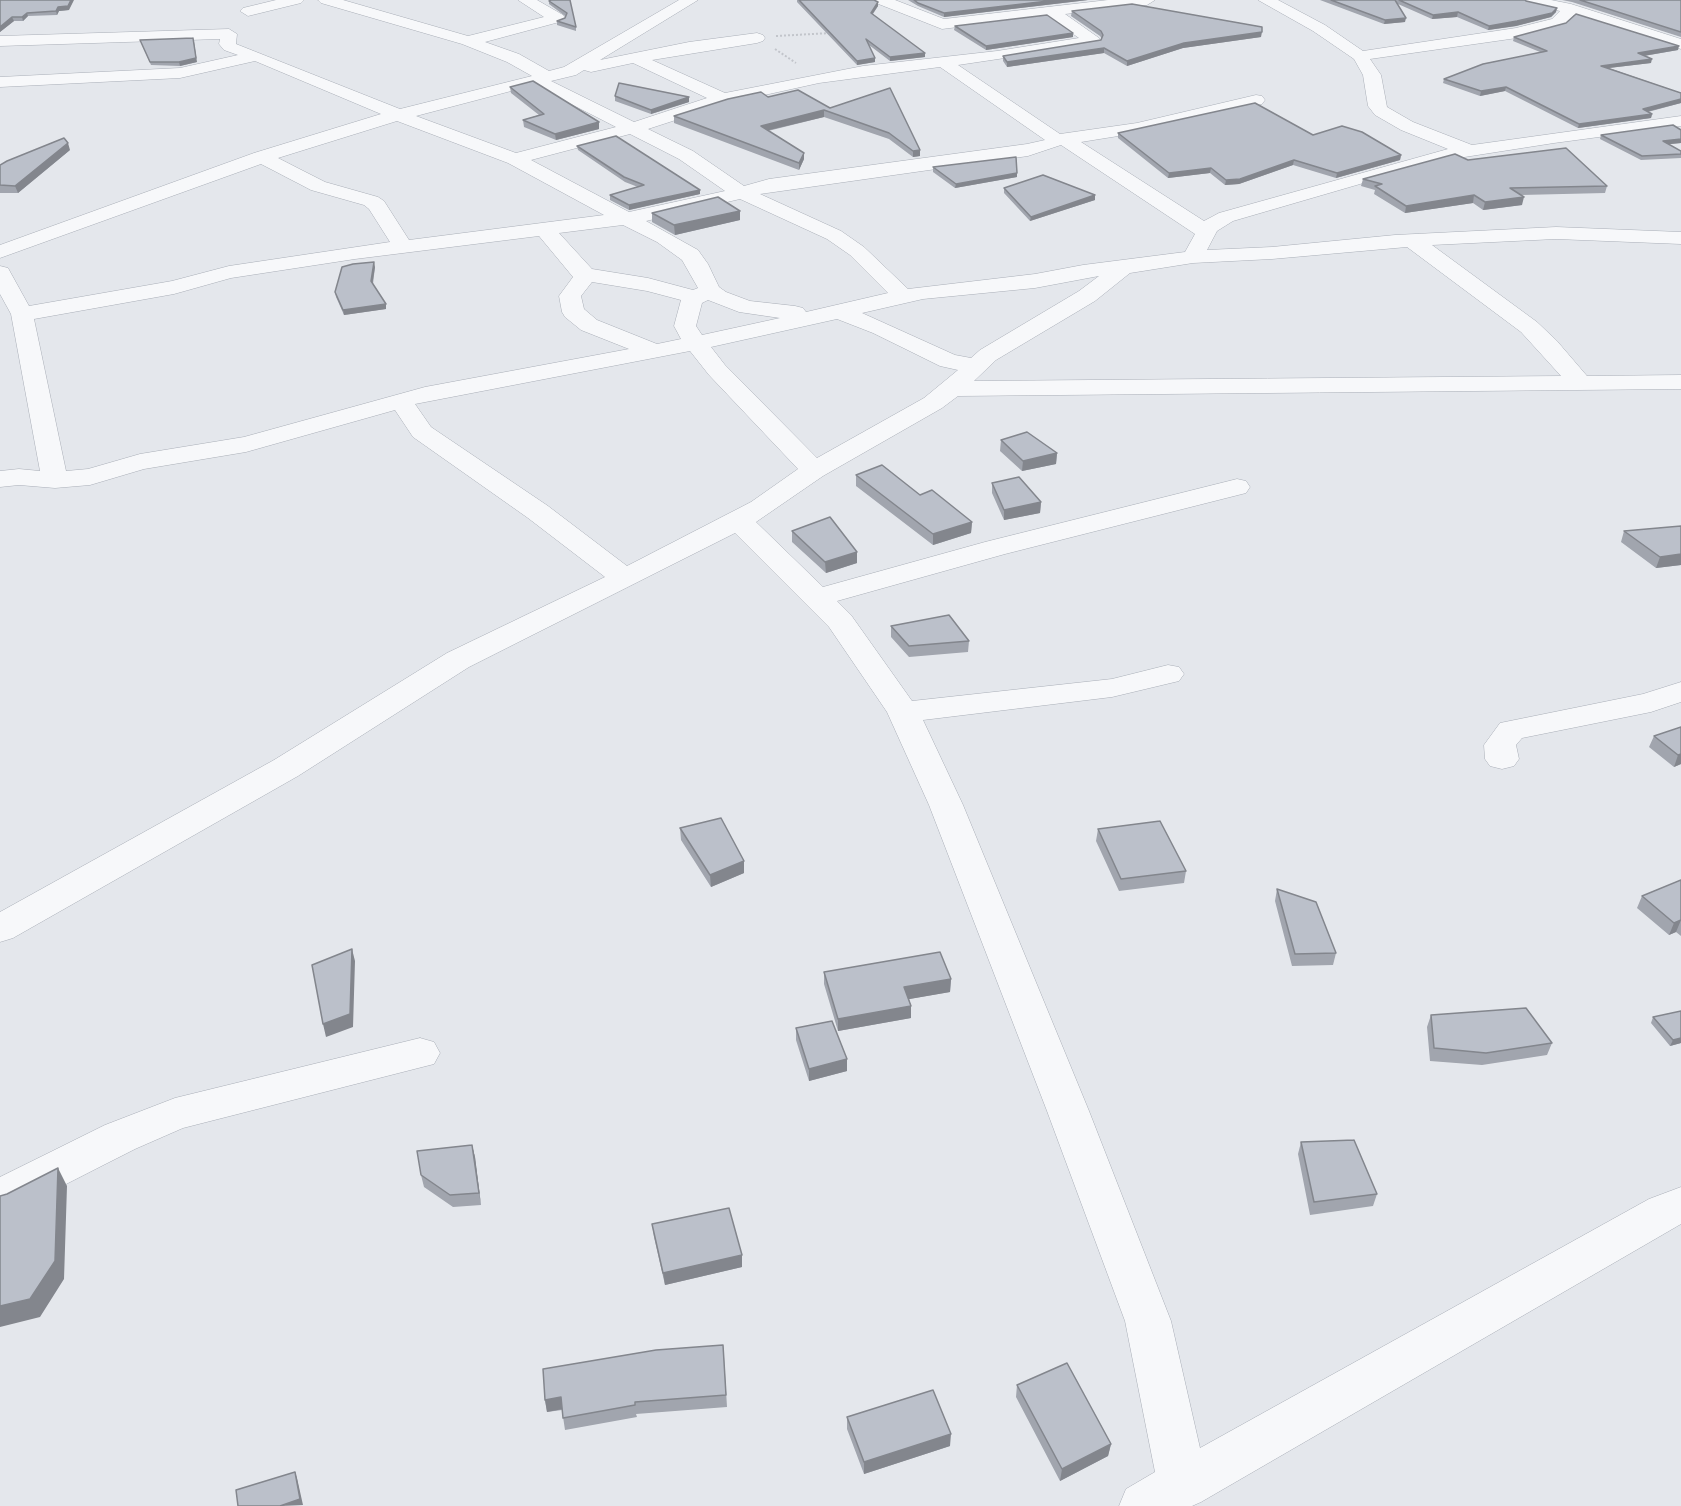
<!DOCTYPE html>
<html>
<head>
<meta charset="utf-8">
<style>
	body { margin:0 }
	canvas { display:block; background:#e4e7ec }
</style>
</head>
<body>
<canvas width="1681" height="1506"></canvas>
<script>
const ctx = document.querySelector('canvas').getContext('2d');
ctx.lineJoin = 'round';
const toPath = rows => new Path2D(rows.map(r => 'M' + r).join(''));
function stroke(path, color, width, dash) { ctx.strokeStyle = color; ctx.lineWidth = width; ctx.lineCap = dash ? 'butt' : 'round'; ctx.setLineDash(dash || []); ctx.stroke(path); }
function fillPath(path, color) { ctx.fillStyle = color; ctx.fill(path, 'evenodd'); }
const path = toPath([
	[776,36,831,33],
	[775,49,796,63]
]);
const minor = toPath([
	[276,0,304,0,301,3,248,16,240,11,243,8,276,0],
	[318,0,343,0,468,36,544,17,518,0,537,0,563,15,565,18,563,21,485,42,519,54,549,71,564,67,679,0,698,0,600,60,689,42,757,33,763,35,765,38,763,41,757,43,652,60,725,93,863,66,997,51,1079,38,1047,16,942,29,876,3,873,0,895,0,944,19,1108,0,1155,0,1147,5,1065,14,1099,38,1101,41,1099,44,958,65,1060,134,1137,123,1256,95,1262,96,1265,100,1262,104,1137,133,1081,142,1204,221,1219,213,1448,149,1401,130,1375,115,1368,106,1363,75,1354,59,1313,31,1258,0,1278,0,1325,25,1363,51,1516,28,1552,19,1560,11,1525,3,1522,0,1551,0,1571,4,1681,39,1681,49,1574,15,1564,25,1517,38,1370,59,1381,75,1387,107,1413,122,1472,145,1681,116,1681,126,1554,143,1439,161,1233,221,1217,231,1207,250,1272,247,1395,235,1556,227,1681,232,1681,244,1556,239,1432,245,1537,322,1557,341,1587,376,1681,375,1681,389,958,396,942,408,823,476,756,522,823,587,985,542,1237,479,1246,481,1250,487,1246,493,1005,554,837,601,851,615,912,701,1112,679,1168,665,1179,667,1184,674,1179,681,1112,697,923,720,963,805,1089,1111,1171,1321,1200,1448,1649,1199,1681,1187,1681,1224,1201,1502,1192,1506,1119,1506,1126,1489,1155,1472,1125,1321,1047,1111,929,805,887,712,829,627,735,533,469,667,298,776,13,938,0,942,0,912,274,760,447,653,605,577,528,518,413,437,395,410,246,452,144,469,90,485,55,488,19,485,0,487,0,471,19,469,40,471,11,314,0,294,0,266,8,268,29,306,172,281,229,266,390,242,369,209,364,205,311,190,261,164,0,258,0,245,254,153,381,114,255,61,180,78,0,87,0,77,180,68,238,55,224,50,219,44,220,39,0,46,0,36,229,29,237,34,236,44,400,109,532,76,507,62,462,44,321,3,318,0],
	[633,63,707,98,634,122,551,81,576,75,584,70,591,72,633,63],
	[940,67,1045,140,1027,144,769,179,744,186,693,151,648,129,728,103,819,83,940,67],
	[534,85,616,127,516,153,416,116,534,85],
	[397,121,508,163,604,215,409,240,384,201,378,197,325,182,278,158,397,121],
	[630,134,679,159,725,191,629,212,531,160,630,134],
	[1061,145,1195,234,1185,252,1083,265,1035,274,908,289,864,247,841,231,760,194,1028,156,1061,145],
	[740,199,827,239,850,255,888,293,806,312,803,308,795,306,750,301,726,292,719,287,708,264,698,250,646,221,740,199],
	[623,225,657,242,682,260,698,288,693,290,648,278,592,269,559,233,623,225],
	[539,236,573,277,559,296,562,312,565,317,581,330,629,349,425,387,244,437,140,454,88,469,66,471,34,319,174,294,231,278,355,259,539,236],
	[1407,247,1521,332,1561,376,974,381,996,360,1095,301,1130,273,1193,263,1272,259,1407,247],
	[1099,276,1079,291,980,350,971,358,955,355,862,313,923,299,1035,288,1099,276],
	[592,282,647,291,681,300,674,326,681,339,657,344,597,320,584,309,581,296,592,282],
	[708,300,739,312,780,318,702,335,696,326,702,303,708,300],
	[837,319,873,333,940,366,958,370,924,398,817,458,725,365,711,347,837,319],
	[690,351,709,375,798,469,751,502,627,566,548,506,431,427,415,404,690,351],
	[1681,682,1681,702,1651,712,1522,738,1516,745,1519,759,1514,766,1502,769,1490,766,1485,759,1484,745,1500,723,1643,694,1681,682],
	[420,1038,434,1042,440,1053,434,1064,183,1128,135,1149,15,1210,0,1215,0,1177,105,1125,175,1098,420,1038]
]);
const wall = toPath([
	[0,0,69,10,59,11,57,15,28,16,23,21,14,21,0,32],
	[570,0,576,27,576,31,557,25,557,21,565,18,565,16,549,4,549,1],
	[797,0,874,0,878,2,878,6,873,14,925,57,890,61,869,45,875,58,875,62,857,65,797,2],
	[908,0,1088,0,944,17,918,6],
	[1320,0,1525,0,1556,12,1551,17,1516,26,1488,30,1457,17,1432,19,1398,4,1405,22,1384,24],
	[1562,0,1681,0,1681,37,1572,2],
	[1072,11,1261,37,1183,48,1127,66,1104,53,1007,67,1003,61,1003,56,1101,40,1102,39,1100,36,1071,16],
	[955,26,1073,37,986,50,954,30],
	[1514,37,1678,50,1644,56,1651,63,1609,68,1681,93,1681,103,1648,112,1652,114,1651,118,1578,128,1505,91,1480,96,1443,83,1444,79,1540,52,1513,41],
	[140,40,197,62,180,66,151,65],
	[510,87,599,129,556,140,524,127,523,120,539,115,511,93],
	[890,88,920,156,913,157,889,139,824,117,768,131,804,159,799,170,674,123,674,116,768,97,830,108],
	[615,96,689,97,689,102,651,114,615,101],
	[1681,130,1681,143,1669,144,1681,151,1681,158,1641,160,1600,139,1601,135],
	[1118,133,1313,135,1401,155,1400,160,1336,178,1293,165,1239,184,1225,185,1210,173,1168,178,1118,138],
	[577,146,700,194,629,210,610,200,610,195,638,187,625,182,578,150],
	[70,150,18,193,0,193,0,165],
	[1468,160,1607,186,1605,193,1521,195,1522,205,1483,210,1473,203,1405,213,1374,194,1375,190,1361,186,1363,179],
	[933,167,1017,177,955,188,933,172],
	[1004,188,1095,200,1030,221,1004,193],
	[740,211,740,220,675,235,652,222,652,213],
	[375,267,373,284,386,304,386,309,344,315,336,297,335,292],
	[1001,440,1057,453,1056,464,1022,471,1000,451],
	[856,475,920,495,972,522,971,533,933,545,856,486],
	[992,483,1041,502,1040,513,1004,520,992,493],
	[1681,526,1681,565,1656,568,1621,542,1624,531],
	[792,531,857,552,857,563,826,573,792,542],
	[891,626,969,641,968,652,909,657,891,637],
	[1681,727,1681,764,1674,767,1649,747,1654,736],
	[680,828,744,861,744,873,711,887,681,840],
	[1098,829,1186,871,1184,883,1119,891,1096,841],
	[1681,880,1681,936,1676,932,1669,935,1637,908,1642,896],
	[1277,889,1336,953,1333,965,1292,966,1275,901],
	[824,972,951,979,950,992,909,999,911,1006,911,1018,838,1031,824,984],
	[1431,1015,1552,1043,1547,1055,1482,1065,1430,1061,1427,1027],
	[1653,1017,1681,1043,1670,1046,1651,1023],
	[796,1028,847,1059,847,1071,809,1081,796,1040],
	[1301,1142,1377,1194,1373,1206,1310,1215,1298,1154],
	[472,1145,475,1157,481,1205,453,1207,424,1187,421,1175],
	[652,1224,742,1255,742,1267,665,1285,654,1237],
	[724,1357,727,1407,636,1414,637,1417,565,1430,562,1410,547,1412,545,1400],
	[1017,1385,1111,1444,1108,1456,1060,1481,1016,1397],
	[847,1417,950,1446,864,1474,847,1429]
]);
const shadedWall = toPath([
	[71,0,74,0,69,10,59,11,57,15,56,11,58,7],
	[1057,0,1088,0,944,17,944,13],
	[878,2,878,6,871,16,871,13],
	[1557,8,1556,12,1551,17,1516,26,1488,30,1489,26],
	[1458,12,1457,17,1432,19,1433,15],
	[27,13,28,16,23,21,22,17],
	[12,17,14,21,0,32,0,27],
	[1406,18,1405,22,1384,24,1385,20],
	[1262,32,1261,37,1183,48,1127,66,1127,61,1184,43],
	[1073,33,1073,37,986,50,986,46],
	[194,42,197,62,180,66,179,62],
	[1679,46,1678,50,1637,57,1638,53],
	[1104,48,1104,53,1007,67,1007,62],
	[925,53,925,57,890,61,890,57],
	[875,58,875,62,857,65,857,61],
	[1652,59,1651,63,1600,69,1601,66],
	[1506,87,1505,91,1480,96,1481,91],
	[689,97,689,102,651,114,651,110],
	[1681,99,1681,103,1642,113,1643,109],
	[824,110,824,117,761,132,761,126],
	[1652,114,1651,118,1578,128,1579,124],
	[599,122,599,129,556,140,555,134],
	[1681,139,1681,143,1661,145,1663,141],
	[68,143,70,150,18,193,15,186],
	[920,150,920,156,913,157,913,151],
	[804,153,804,159,799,170,799,163],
	[1401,155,1400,160,1336,178,1337,173],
	[1294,160,1293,165,1239,184,1225,185,1226,180],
	[1211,168,1210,173,1168,178,1169,173],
	[1017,173,1017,177,955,188,956,184],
	[700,190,700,194,629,210,629,205],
	[1095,195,1095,200,1030,221,1031,217],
	[1474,195,1473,203,1405,213,1406,206],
	[1524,197,1522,205,1483,210,1485,202],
	[740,211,740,220,675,235,674,225],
	[374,262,375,267,372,286,371,281],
	[386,304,386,309,344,315,343,310],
	[1057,453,1056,464,1022,471,1023,461],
	[1041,502,1040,513,1004,520,1004,510],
	[972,522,971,533,933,545,933,534],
	[857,552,857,563,826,573,825,562],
	[1681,554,1681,565,1656,568,1660,557],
	[1681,754,1681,764,1674,767,1678,755],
	[744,861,744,873,711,887,710,875],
	[1681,920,1676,932,1669,935,1674,923],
	[352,949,355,961,353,1027,326,1037,323,1024],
	[951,979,950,992,904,1000,904,987],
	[911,1006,911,1018,838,1031,838,1019],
	[1681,1038,1681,1043,1670,1046,1673,1040],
	[847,1059,847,1071,809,1081,809,1069],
	[472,1145,475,1157,481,1205,479,1193],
	[58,1168,67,1186,64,1279,40,1317,0,1327,0,1306],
	[742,1255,742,1267,665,1285,663,1273],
	[561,1397,563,1409,547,1412,545,1400],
	[951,1434,950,1446,864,1474,864,1462],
	[1111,1444,1108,1456,1060,1481,1062,1469],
	[295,1472,297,1478,303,1505,280,1506]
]);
const building = toPath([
	[0,0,71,0,68,6,58,7,56,11,27,13,22,17,12,17,0,27,0,0],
	[551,0,570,0,576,27,557,21,565,18,567,13,549,1,551,0],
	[799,0,874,0,878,2,871,13,925,53,890,57,866,39,875,58,857,61,799,0],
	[914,0,1057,0,944,13,918,3,914,0],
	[1331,0,1395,0,1406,18,1385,20,1331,0],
	[1399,0,1525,0,1526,1,1557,8,1552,13,1517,21,1489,26,1458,12,1433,15,1399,0],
	[1580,0,1681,0,1681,32,1580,0],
	[1132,4,1262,27,1262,32,1184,43,1127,61,1104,48,1007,62,1003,56,1101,40,1103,35,1101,31,1072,11,1132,4],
	[1576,14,1679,46,1638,53,1652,59,1601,66,1681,93,1681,99,1643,109,1652,114,1579,124,1506,87,1481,91,1444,79,1483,64,1547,51,1514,37,1566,23,1576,14],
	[1047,15,1073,33,986,46,955,26,1047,15],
	[193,38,196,58,179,62,150,62,140,40,193,38],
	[533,81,599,122,555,134,523,120,544,114,510,87,533,81],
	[619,83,689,97,651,110,615,96,619,83],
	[890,88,920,150,913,151,889,133,824,110,761,126,804,153,799,163,674,116,728,99,761,92,768,97,798,90,830,108,890,88],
	[1255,103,1313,135,1342,126,1362,132,1401,155,1337,173,1294,160,1240,179,1226,180,1211,168,1169,173,1118,133,1255,103],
	[1673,125,1681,130,1681,139,1663,141,1681,151,1681,154,1642,156,1601,135,1673,125],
	[616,136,700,190,629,205,610,195,644,185,624,177,577,146,616,136],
	[64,138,68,143,15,186,0,185,0,165,7,161,64,138],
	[1566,148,1607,186,1510,188,1524,197,1485,202,1474,195,1406,206,1375,186,1382,184,1363,179,1455,154,1468,160,1566,148],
	[1016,157,1017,173,956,184,933,167,1016,157],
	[1043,175,1095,195,1031,217,1004,188,1043,175],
	[718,197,740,211,674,225,652,213,718,197],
	[374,262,371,281,386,304,343,310,335,292,342,267,353,264,374,262],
	[1027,432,1057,453,1023,461,1001,440,1027,432],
	[882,465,920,495,932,490,972,522,933,534,856,475,882,465],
	[1019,477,1041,502,1004,510,992,483,1019,477],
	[830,517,857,552,825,562,792,531,830,517],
	[1681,526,1681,554,1660,557,1624,531,1681,526],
	[949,615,969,641,909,646,891,626,949,615],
	[1681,727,1681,754,1678,755,1654,736,1681,727],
	[721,818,744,861,710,875,680,828,721,818],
	[1160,821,1186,871,1121,879,1098,829,1160,821],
	[1681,880,1681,920,1674,923,1642,896,1681,880],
	[1277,889,1316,902,1336,953,1295,954,1277,889],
	[352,949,350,1014,323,1024,312,965,352,949],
	[940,952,951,979,904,987,911,1006,838,1019,824,972,940,952],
	[1526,1008,1552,1043,1486,1053,1434,1048,1431,1015,1526,1008],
	[1681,1011,1681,1038,1673,1040,1653,1017,1681,1011],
	[832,1021,847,1059,809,1069,796,1028,832,1021],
	[1354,1140,1377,1194,1314,1202,1301,1142,1354,1140],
	[472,1145,479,1193,450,1195,421,1175,417,1151,472,1145],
	[58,1168,55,1261,30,1299,0,1306,0,1196,7,1194,58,1168],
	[729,1208,742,1255,663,1273,652,1224,729,1208],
	[723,1345,726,1395,635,1402,635,1405,563,1418,561,1397,545,1400,543,1369,656,1350,723,1345],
	[1067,1363,1111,1444,1062,1469,1017,1385,1067,1363],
	[933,1390,951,1434,864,1462,847,1417,933,1390],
	[295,1472,300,1499,280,1506,238,1506,236,1490,295,1472]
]);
stroke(minor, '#a9aeb7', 1);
stroke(path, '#c2c5cb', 2, [2, 2]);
fillPath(minor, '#f7f8fa');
fillPath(wall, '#a1a5ae');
fillPath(shadedWall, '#83868d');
fillPath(building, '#bbc0ca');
stroke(building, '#83868d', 1.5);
</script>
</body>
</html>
